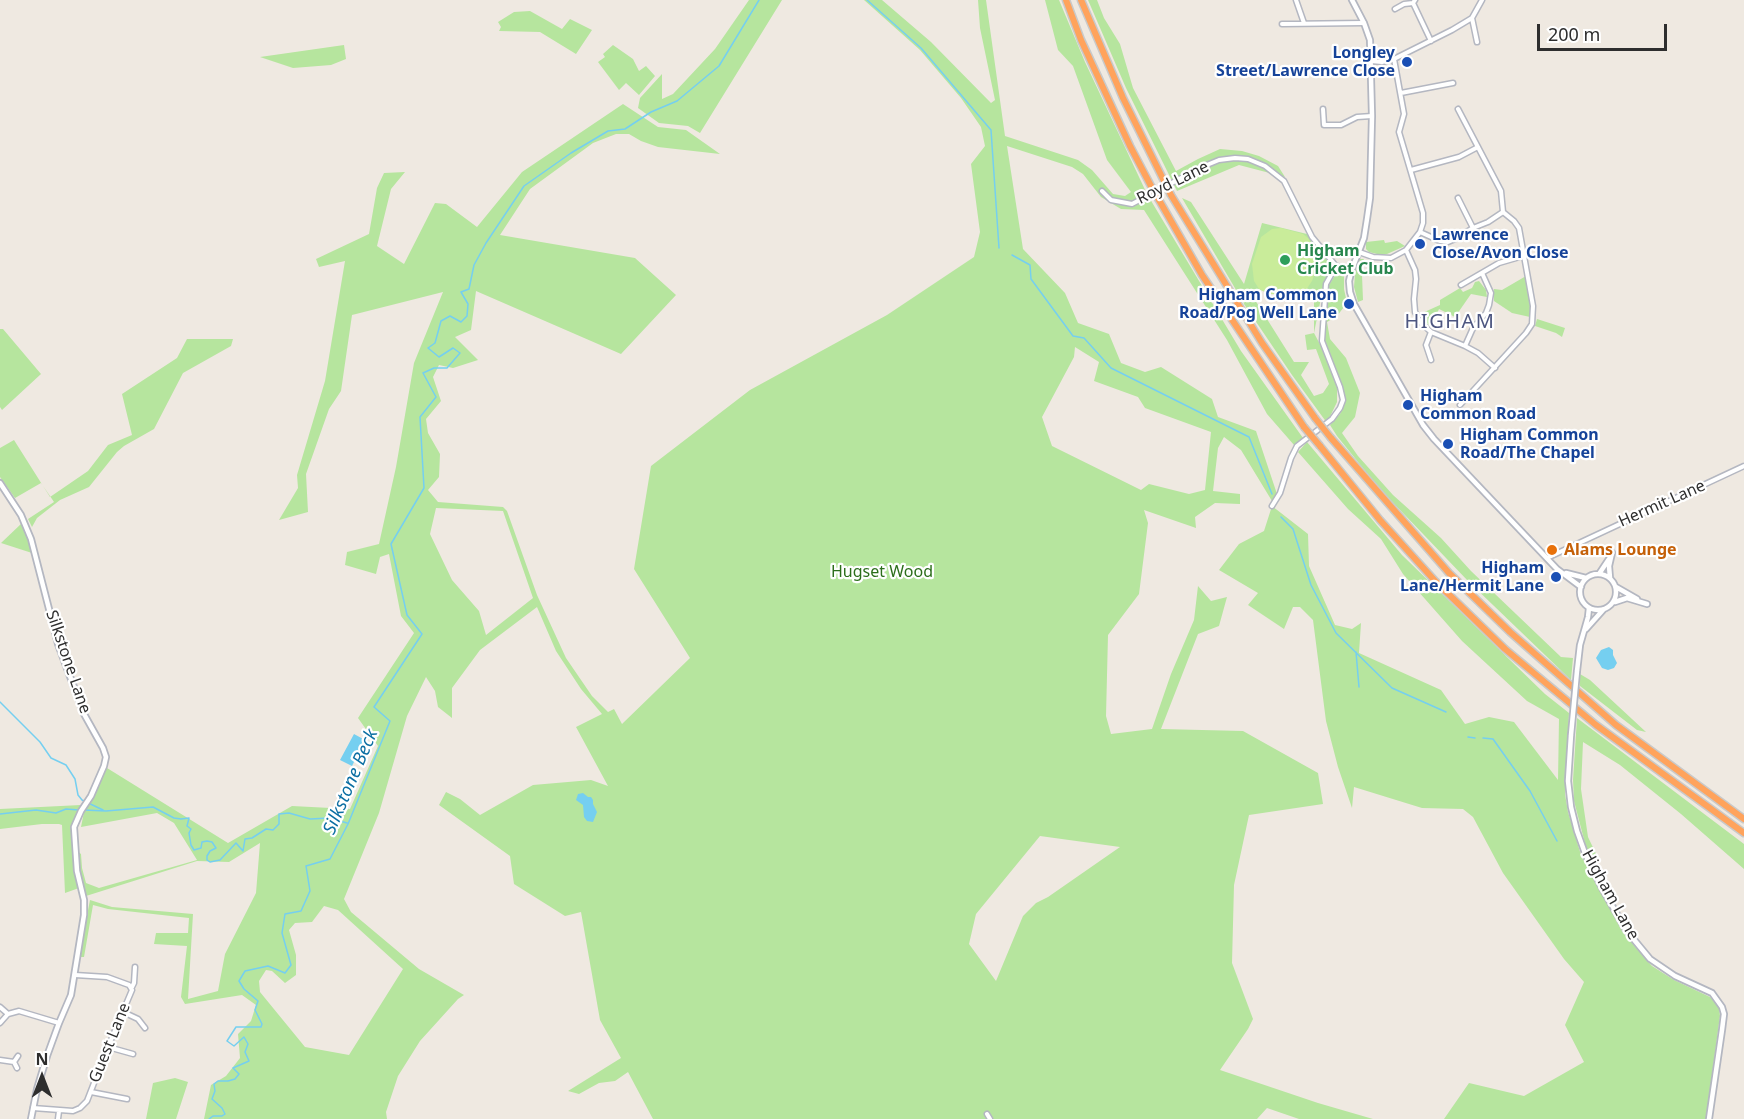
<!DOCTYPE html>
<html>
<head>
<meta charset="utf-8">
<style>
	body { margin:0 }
	#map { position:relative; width:1744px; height:1119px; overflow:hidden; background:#efe9e1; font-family:"Noto Sans",sans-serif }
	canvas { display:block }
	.north { position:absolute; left:12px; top:1047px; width:60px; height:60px; -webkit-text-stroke:4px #fff; paint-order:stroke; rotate:0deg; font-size:16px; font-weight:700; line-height:24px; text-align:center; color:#2e2e2e }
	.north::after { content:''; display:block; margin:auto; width:21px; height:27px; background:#2e2e2e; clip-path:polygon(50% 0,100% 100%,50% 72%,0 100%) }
	.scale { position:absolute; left:1537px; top:24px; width:130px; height:27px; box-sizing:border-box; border:3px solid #2e2e2e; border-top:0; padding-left:8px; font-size:18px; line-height:21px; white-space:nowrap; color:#2e2e2e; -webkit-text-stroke:4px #fff; paint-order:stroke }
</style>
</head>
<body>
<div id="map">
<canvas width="1744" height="1119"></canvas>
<div class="north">N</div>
<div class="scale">200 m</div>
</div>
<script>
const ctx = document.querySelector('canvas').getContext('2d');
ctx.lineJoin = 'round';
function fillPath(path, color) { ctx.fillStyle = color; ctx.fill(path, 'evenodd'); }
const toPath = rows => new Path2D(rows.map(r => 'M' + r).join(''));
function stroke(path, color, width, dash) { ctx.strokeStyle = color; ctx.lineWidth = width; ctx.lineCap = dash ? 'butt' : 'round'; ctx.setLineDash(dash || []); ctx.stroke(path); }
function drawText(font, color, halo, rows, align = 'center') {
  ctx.font = font + ' "Noto Sans",sans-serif'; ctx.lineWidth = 4.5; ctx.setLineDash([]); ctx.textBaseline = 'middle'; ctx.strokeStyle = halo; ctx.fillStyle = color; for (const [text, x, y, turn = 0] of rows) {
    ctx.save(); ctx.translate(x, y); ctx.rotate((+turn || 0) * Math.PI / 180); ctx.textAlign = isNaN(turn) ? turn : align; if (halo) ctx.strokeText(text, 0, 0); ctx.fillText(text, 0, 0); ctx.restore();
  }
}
const green = toPath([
	[749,0,782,0,700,133,688,126,659,123,638,108,640,98,662,74,662,99,673,94,715,49],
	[864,0,882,0,931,42,991,103,995,100,980,28,978,0,986,0,1005,136,1078,160,1092,170,1113,194,1125,196,1131,192,1107,160,1073,66,1058,50,1045,0,1059,0,1085,62,1147,194,1241,351,1303,438,1294,445,1267,414,1227,340,1144,210,1121,209,1101,197,1083,174,1072,167,1007,146,1023,249,1065,293,1078,323,1109,334,1121,363,1145,372,1161,367,1212,399,1218,417,1256,431,1277,494,1272,501,1241,450,1224,437,1218,448,1213,491,1240,494,1240,504,1215,503,1195,517,1196,528,1144,510,1148,523,1139,594,1108,635,1106,716,1111,734,1152,729,1171,674,1194,620,1198,586,1211,601,1227,597,1219,626,1198,634,1161,729,1243,731,1318,773,1323,804,1249,815,1234,885,1232,963,1253,1019,1248,1029,1220,1070,1318,1103,1373,1119,1299,1119,1267,1108,1257,1119,653,1119,628,1072,615,1081,599,1083,579,1094,568,1091,621,1058,600,1020,581,912,565,916,514,884,510,856,439,805,446,792,460,799,480,815,533,785,591,780,608,786,576,727,602,714,581,689,556,651,537,607,480,650,452,688,452,718,438,707,435,691,426,677,407,716,379,813,344,899,351,912,419,969,464,995,458,999,420,1041,398,1076,386,1112,387,1119,204,1119,211,1085,226,1076,240,1058,238,1034,251,1021,256,1005,242,995,185,1004,181,997,187,946,154,944,156,933,188,933,189,918,108,909,93,905,84,957,79,957,90,900,112,907,193,914,188,999,218,991,225,954,256,893,260,843,229,862,197,861,86,896,78,870,77,851,81,854,82,868,86,883,99,888,197,860,174,823,157,813,81,827,84,812,107,768,228,843,292,806,350,809,378,746,358,718,414,633,401,616,389,554,380,557,376,574,345,565,347,552,379,544,396,467,414,363,443,292,352,315,341,391,329,409,306,474,308,512,279,520,298,488,297,475,325,381,345,261,319,267,316,259,369,234,377,188,384,173,405,172,391,189,377,246,404,264,435,203,446,204,477,227,522,172,623,104,658,127,686,130,720,154,658,147,641,141,629,134,616,134,593,143,530,189,500,235,635,258,676,295,621,354,476,291,471,330,455,337,478,360,453,368,439,365,433,377,441,401,426,419,428,433,440,454,439,477,428,490,438,502,503,507,507,511,537,595,566,658,592,696,608,712,614,709,622,724,690,658,634,569,651,466,750,390,887,315,974,257,980,232,971,164,985,146,981,127,961,98,920,50],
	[1075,347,1099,362,1094,381,1138,397,1145,408,1211,432,1205,490,1189,494,1149,484,1141,490,1052,446,1042,417,1074,357],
	[436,508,503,511,533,598,486,635,479,611,452,580,430,534],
	[1040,836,1120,847,1048,897,1036,903,1023,916,996,981,969,944,976,914],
	[324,906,338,910,403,969,349,1055,305,1047,260,992,259,981,266,970,272,971,285,983,296,975,296,955,289,930,295,923,312,922],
	[1088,0,1097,0,1104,18,1120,44,1133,88,1176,171,1198,159,1220,149,1242,151,1259,156,1278,166,1285,177,1239,165,1177,191,1126,88],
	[530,11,562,29,570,19,592,30,576,54,540,32,499,31,501,27,498,22,514,12],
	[344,45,346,59,331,65,293,68,260,57],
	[613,45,633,59,639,71,646,66,655,76,639,95,626,83,619,90,598,62,605,57,603,54],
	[1182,198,1191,202,1244,284,1262,223,1307,234,1333,267,1324,283,1314,333,1323,350,1337,385,1337,402,1327,423,1292,375,1244,304,1241,295,1239,295],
	[1259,289,1269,294,1297,294,1314,300,1314,333,1305,335,1307,350,1316,349,1329,384,1323,393,1314,396,1301,375,1309,362,1294,362,1250,292],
	[1384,240,1385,243,1397,241,1405,246,1387,254,1381,255,1369,252,1366,249,1366,242],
	[1360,259,1364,259,1362,275,1363,300,1358,302,1354,287,1355,274],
	[1339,269,1344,275,1344,289,1347,303,1337,316,1327,322,1330,339,1346,358,1360,393,1355,417,1342,433,1358,456,1393,495,1441,538,1471,571,1561,657,1573,658,1571,680,1468,581,1379,488,1337,436,1330,425,1340,414,1344,402,1343,387,1323,341,1329,285],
	[1526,276,1531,307,1530,317,1512,313,1494,301,1494,289,1502,290],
	[1479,281,1486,290,1487,297,1471,294,1455,317,1439,309,1431,327,1422,318,1420,314,1440,305,1440,300,1460,288,1463,292,1472,288,1475,282],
	[1537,319,1565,328,1562,337,1556,333,1535,326],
	[0,329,3,329,41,374,2,410,0,407],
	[187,339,233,339,231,346,183,373,154,429,124,446,117,452,89,487,60,500,37,518,32,527,28,519,54,502,52,499,41,483,15,498,0,477,0,448,14,440,50,497,88,471,108,445,132,435,122,394,177,358],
	[1307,442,1402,555,1545,694,1569,713,1565,794,1568,812,1581,855,1622,931,1638,950,1652,966,1674,980,1710,997,1719,1007,1720,1016,1706,1119,1444,1119,1469,1083,1524,1096,1584,1062,1565,1025,1584,982,1564,959,1503,873,1473,817,1463,809,1422,808,1354,787,1352,808,1338,767,1326,721,1313,620,1300,607,1293,607,1284,629,1248,605,1258,593,1219,570,1239,544,1264,531,1272,506,1308,534,1309,566,1335,625,1352,629,1361,623,1359,653,1441,690,1465,724,1489,717,1514,722,1558,780,1559,719,1527,701,1462,641,1403,574,1381,539,1348,509,1298,452],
	[22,523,29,539,32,553,1,543],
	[1580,674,1590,680,1646,732,1637,730,1580,686],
	[1577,718,1744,844,1744,869,1681,814,1620,765,1583,742,1581,789,1588,837,1598,858,1592,860,1586,847,1574,801,1573,780],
	[81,805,71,828,74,873,79,888,65,893,62,825,59,824,42,824,0,829,0,809],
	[175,1078,188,1082,176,1119,146,1119,153,1083]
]);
const pitch = toPath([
	[1281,228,1303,234,1308,238,1314,248,1317,256,1317,267,1312,281,1306,290,1297,294,1269,294,1259,289,1254,281,1252,264,1261,237,1272,229]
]);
const water = toPath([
	[1609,647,1613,650,1613,655,1617,663,1614,668,1608,670,1602,668,1596,658,1601,650],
	[354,734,365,740,352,766,340,760],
	[583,793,588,797,591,797,593,800,593,804,597,812,593,822,587,821,584,817,583,805,576,800,578,794]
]);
const stream = toPath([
	[867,0,921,48,991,130,999,248],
	[1012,255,1030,265,1031,279,1073,336,1084,338,1111,368,1249,437,1272,494],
	[1281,517,1293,529,1311,585,1336,633,1392,688,1446,712],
	[1356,652,1359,687],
	[0,702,40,742,51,758,66,765,75,779,78,795,82,800,103,810],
	[1468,737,1475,738],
	[1483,738,1493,739,1530,791,1557,841],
	[84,810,106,811,153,807,174,818,181,819,189,818,187,826,191,829,189,833,191,845,194,850,201,848,202,842,207,841,212,842,216,848,210,851,207,856,207,860,210,862,220,860,236,843,243,851,245,839,252,838,266,829,273,830,279,824,279,814,289,813,310,819,330,818,347,823],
	[0,814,36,810,56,813,66,809,79,810],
	[209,1119,213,1116,222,1116,225,1114,222,1108,212,1099,215,1091,214,1084,218,1081,228,1081,235,1079,239,1074,233,1068,249,1061,245,1052,248,1044,244,1037,234,1046,227,1041,236,1027,261,1027,262,1024,255,1010,258,1001,244,989,239,981,245,971,268,966,285,973,291,965,282,933,285,914,301,911,310,891,306,866,330,859,348,824,390,721,374,707,422,634,407,615,391,544,424,488,420,417,436,397,423,373,434,368,447,368,460,353,453,348,439,357,428,348,435,343,441,321,450,316,461,322,467,316,468,304,461,292,469,289,474,265,486,243,524,186,571,153,608,131,625,129,651,112,677,101,719,66,759,0]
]);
const street = toPath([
	[1296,0,1304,23],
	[1413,3,1431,41],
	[1395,9,1404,4,1413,3,1415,0],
	[1472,18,1477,42],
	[1282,24,1364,23],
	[1371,61,1382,62,1394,59,1452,30,1472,18,1482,0],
	[1401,93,1453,83],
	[1323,109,1324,125,1341,125,1357,117,1372,116],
	[1411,170,1459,157,1478,147],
	[1102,191,1111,200,1132,204,1202,167,1219,160,1235,158,1248,159,1265,166,1284,181,1312,237,1336,266],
	[1458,198,1473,228],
	[1420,232,1440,241,1448,242,1455,239,1473,228,1488,222,1503,212,1501,191,1458,109],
	[1406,250,1415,270,1416,279,1414,299,1415,312,1421,323,1431,332,1465,346,1478,353,1495,368],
	[1359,252,1373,257,1391,258,1406,250,1420,232,1423,223,1423,213,1399,132,1404,114,1394,59],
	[1461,285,1499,263,1523,256],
	[1465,346,1473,328,1486,313,1489,305,1491,293,1482,273],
	[1431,360,1426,345,1431,332],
	[1460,405,1526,333,1532,324,1533,306,1519,228,1514,221,1503,212],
	[1272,506,1280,493,1291,458,1297,446,1332,419,1340,408,1343,400,1340,387,1322,341,1326,284,1336,266,1352,269],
	[1547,558,1744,466],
	[132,987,134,983,135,967],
	[0,1007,8,1014],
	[123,1012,138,1019,145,1028],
	[0,1023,8,1014,19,1011,59,1023],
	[108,1047,133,1054],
	[0,1060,14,1062],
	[17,1068,14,1062,18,1056],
	[91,1092,127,1099],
	[33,1108,73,1111,80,1108,87,1101,108,1047,132,990,129,985,107,977,75,975],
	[987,1114,990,1119],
	[58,1119,59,1111]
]);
const secondary = toPath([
	[1352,0,1364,23,1370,40,1372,116,1370,198,1367,219,1364,238,1352,269,1349,281,1350,292,1354,304,1423,425,1434,439,1557,569,1581,587],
	[0,483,21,515,31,539,58,644,84,714,103,748,106,757,104,766,91,796,81,811,74,827,77,871,84,900,84,915,71,995,59,1023,47,1056,37,1089,31,1119],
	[1566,573,1586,578],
	'1580 592a18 18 0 1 1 36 0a18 18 0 1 1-36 0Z',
	[1599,574,1609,559],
	[1610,578,1609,566,1612,553],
	[1616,587,1637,599],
	[1615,602,1627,598,1647,604],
	[1586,629,1603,610],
	[1577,671,1580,645,1588,617,1589,608],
	[1571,735,1568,781,1571,807,1577,831,1586,856,1602,888,1626,930,1650,959,1675,976,1712,993,1722,1007,1724,1014,1722,1030,1709,1119]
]);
const highway = toPath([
	[1066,0,1081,40,1130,146,1151,186],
	[1081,0,1123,98,1164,181],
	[1171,195,1262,343,1315,418],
	[1159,200,1202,275,1304,427],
	[1331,438,1449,573,1510,632,1616,725,1744,819],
	[1320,446,1380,520,1436,582,1505,649,1596,725,1744,833]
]);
const secondaryBridge = toPath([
	[1571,735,1577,671]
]);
const highwayBridge = toPath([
	[1164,181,1171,195],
	[1151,186,1159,200],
	[1315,418,1331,438],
	[1304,427,1320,446]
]);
const markers = [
	[1407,62,6,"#1a4fb4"],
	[1420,244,6,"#1a4fb4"],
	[1285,260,6,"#2e9e5b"],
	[1349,304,6,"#1a4fb4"],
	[1408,405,6,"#1a4fb4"],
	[1448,444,6,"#1a4fb4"],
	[1552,550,6,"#e8710a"],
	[1556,577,6,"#1a4fb4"]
];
const transitNames = [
	["Longley",1395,53],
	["Street/Lawrence Close",1395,71],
	["Lawrence",1432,235,"left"],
	["Close/Avon Close",1432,253,"left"],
	["Higham Common",1337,295],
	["Road/Pog Well Lane",1337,313],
	["Higham",1420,396,"left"],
	["Common Road",1420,414,"left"],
	["Higham Common",1460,435,"left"],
	["Road/The Chapel",1460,453,"left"],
	["Higham",1544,568],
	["Lane/Hermit Lane",1544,586]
];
const streetNames = [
	["Royd Lane",1173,183,-26],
	["Hermit Lane",1662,504,-24],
	["Silkstone Lane",68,662,71],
	["Higham Lane",1610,895,61],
	["Guest Lane",110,1043,-68]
];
const leisureNames = [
	["Higham",1297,251],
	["Cricket Club",1297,269]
];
const foodNames = [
	["Alams Lounge",1564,550]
];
const parkNames = [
	["Hugset Wood",882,572]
];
const waterNames = [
	["Silkstone Beck",351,782,-67]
];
const quarterNames = [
	["HIGHAM",1450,322]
];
fillPath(green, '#b6e59e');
fillPath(pitch, '#c9ec9a');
fillPath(water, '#75cff0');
stroke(stream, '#75cff0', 1.5);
stroke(street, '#b4b7c1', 7);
stroke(secondary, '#b4b7c1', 8);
stroke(highway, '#c9c9c9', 9);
stroke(street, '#fff', 4);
stroke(secondary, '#fff', 4.5);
stroke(highway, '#ffa35c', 6);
stroke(secondaryBridge, '#b4b7c1', 8, []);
stroke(highwayBridge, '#c9c9c9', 9, []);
stroke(secondaryBridge, '#fff', 4.5);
stroke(highwayBridge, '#ffa35c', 6);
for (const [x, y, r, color] of markers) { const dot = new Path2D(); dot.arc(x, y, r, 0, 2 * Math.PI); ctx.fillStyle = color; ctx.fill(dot); stroke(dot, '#fff', 2); }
drawText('bold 16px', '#164399', '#fff', transitNames, 'right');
drawText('16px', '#2e2e2e', '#fff', streetNames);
drawText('bold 16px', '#27864d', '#fff', leisureNames, 'left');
drawText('bold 16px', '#c56008', '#fff', foodNames, 'left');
drawText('16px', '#2c6e1b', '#fff', parkNames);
drawText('italic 18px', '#0d6fa3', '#fff', waterNames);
ctx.letterSpacing = '1.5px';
drawText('20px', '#4d5680', '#fff', quarterNames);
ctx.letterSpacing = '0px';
</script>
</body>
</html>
